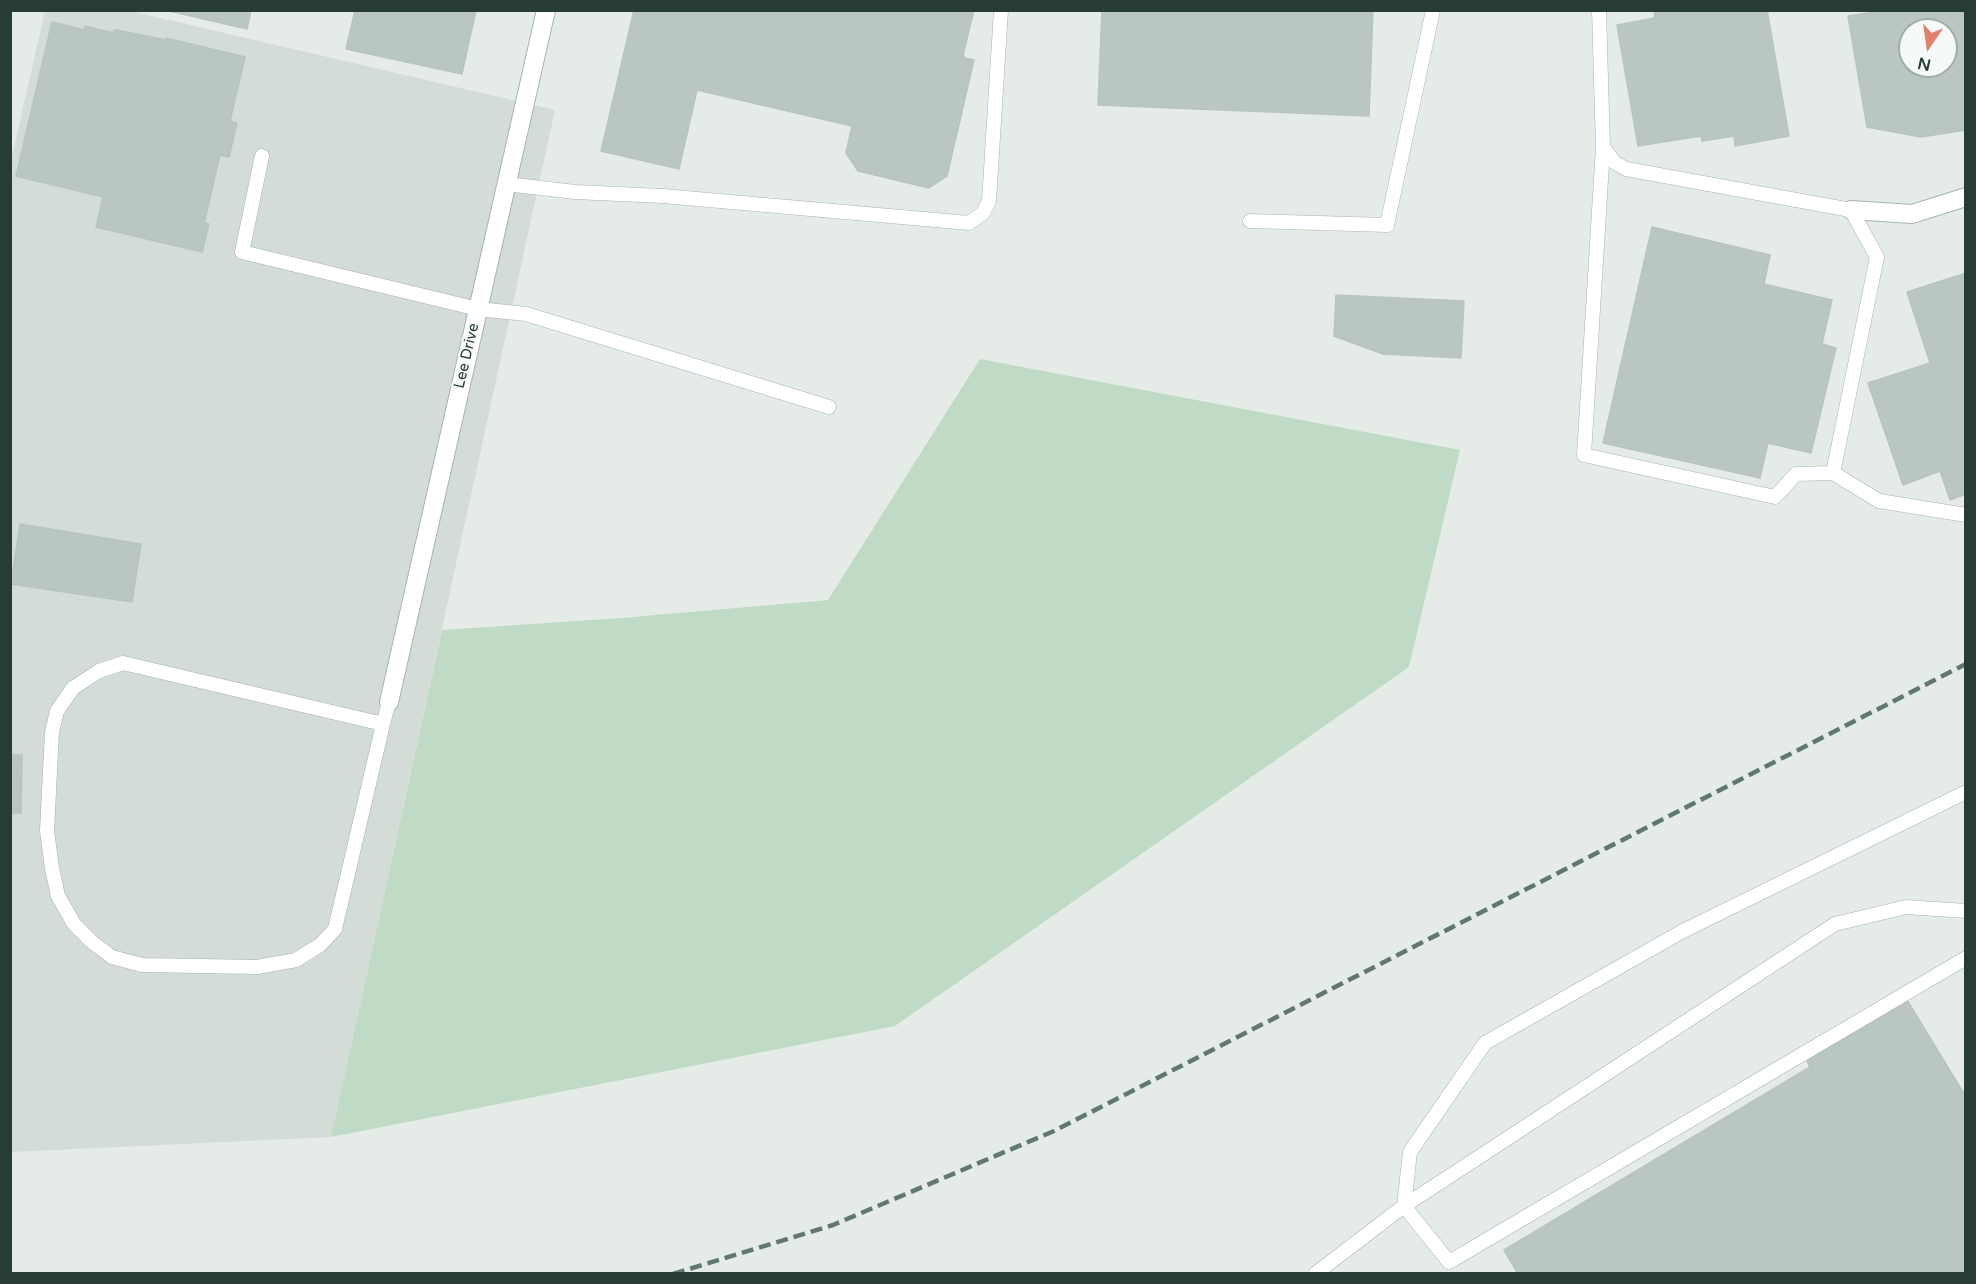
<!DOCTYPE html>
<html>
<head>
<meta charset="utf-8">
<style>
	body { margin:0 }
	#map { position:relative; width:1976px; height:1284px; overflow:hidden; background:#e5ece8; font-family:"Varela Round",sans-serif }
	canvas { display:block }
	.frame { position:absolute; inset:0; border:12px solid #263c34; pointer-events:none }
	.north { position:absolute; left:1898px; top:18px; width:60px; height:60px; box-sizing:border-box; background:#f5f9f7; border:2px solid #a2ada9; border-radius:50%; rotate:193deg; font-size:16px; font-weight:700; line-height:24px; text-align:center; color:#263c34 }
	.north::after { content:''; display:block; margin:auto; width:21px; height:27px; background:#e2806d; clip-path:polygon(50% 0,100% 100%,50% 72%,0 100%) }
</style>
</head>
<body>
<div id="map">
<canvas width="1976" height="1284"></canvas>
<div class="frame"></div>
<div class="north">N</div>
</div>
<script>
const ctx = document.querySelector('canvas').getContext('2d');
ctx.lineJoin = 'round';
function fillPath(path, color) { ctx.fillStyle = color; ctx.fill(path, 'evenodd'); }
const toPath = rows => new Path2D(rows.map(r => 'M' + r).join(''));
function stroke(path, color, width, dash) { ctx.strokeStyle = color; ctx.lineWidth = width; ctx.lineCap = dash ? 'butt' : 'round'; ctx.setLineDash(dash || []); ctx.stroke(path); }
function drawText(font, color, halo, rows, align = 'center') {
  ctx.font = font + ' "Varela Round",sans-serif'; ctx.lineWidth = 4.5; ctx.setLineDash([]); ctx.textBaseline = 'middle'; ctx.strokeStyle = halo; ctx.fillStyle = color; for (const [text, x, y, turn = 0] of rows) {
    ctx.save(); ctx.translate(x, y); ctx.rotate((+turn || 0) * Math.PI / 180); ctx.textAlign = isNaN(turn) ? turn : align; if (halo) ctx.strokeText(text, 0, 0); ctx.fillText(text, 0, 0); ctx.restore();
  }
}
const built = toPath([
	[45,11,130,11,555,110,331,1137,11,1152,10,165]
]);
const green = toPath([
	[980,359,1460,450,1409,667,895,1026,331,1137,442,630,621,618,828,600]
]);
const building = toPath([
	[165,10,251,10,247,29,165,10],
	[355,10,476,10,462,74,346,49,355,10],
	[634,10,974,10,963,55,965,58,974,60,947,176,929,188,858,171,846,153,852,126,697,90,679,169,601,151,634,10],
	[1102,10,1373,10,1369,116,1098,105,1102,10],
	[1654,10,1767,10,1789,136,1735,146,1734,136,1702,141,1701,136,1638,146,1617,25,1655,18,1654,10],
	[1888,10,1966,10,1966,130,1921,137,1867,127,1848,16,1888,10],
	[1910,30,1946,30,1946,66,1910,66,1910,30],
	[52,22,85,30,85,26,113,33,114,30,117,30,166,40,166,38,245,57,230,121,237,123,229,157,220,155,204,223,209,224,202,252,96,227,103,197,16,176,52,22],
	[1652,227,1770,255,1764,284,1832,300,1822,344,1836,348,1811,453,1768,443,1760,478,1603,443,1652,227],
	[1966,273,1966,494,1950,500,1940,471,1903,485,1868,383,1930,363,1907,292,1966,273],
	[1336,295,1464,301,1461,358,1383,354,1334,336,1336,295],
	[20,524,141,544,132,602,11,584,20,524],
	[10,755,22,755,21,813,10,813,10,755],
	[1904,995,1966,1097,1966,1274,1518,1274,1504,1250,1810,1067,1804,1055,1904,995]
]);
const service = toPath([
	[1599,10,1603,147,1614,162,1626,169,1851,210,1877,257,1833,473],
	[1603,147,1584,455,1775,497,1796,474,1833,473,1879,501,1966,515],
	[262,156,242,252,478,309,526,314,829,407],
	[506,184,575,192,663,196,969,223,983,213,989,201,1001,10],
	[1250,221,1387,225,1433,10],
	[383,724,123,663,99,671,73,688,57,711,52,732,47,831,52,868,58,896,74,924,92,942,112,957,142,965,257,967,296,960,320,945,335,929,383,724,389,702],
	[1966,911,1906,907,1835,924,1404,1206,1449,1262,1966,958],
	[1315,1274,1404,1206,1410,1152,1485,1043,1683,931,1966,792]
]);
const minor = toPath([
	[1851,210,1912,214,1966,197],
	[389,702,546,10]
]);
const rail = toPath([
	[673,1274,833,1225,1054,1131,1966,664]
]);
const streetNames = [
	["Lee Drive",467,356,-77]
];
fillPath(built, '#d3dcd7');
fillPath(green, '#c0dbc5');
fillPath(building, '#bac7c1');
stroke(building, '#b8c5be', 1.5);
stroke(service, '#a8b4ae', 15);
stroke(minor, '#a8b4ae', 20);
stroke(service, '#fff', 14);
stroke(minor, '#fff', 18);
stroke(rail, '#61776f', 4.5, [12, 6]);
drawText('15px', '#263c34', '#f5f9f7', streetNames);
</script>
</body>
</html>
